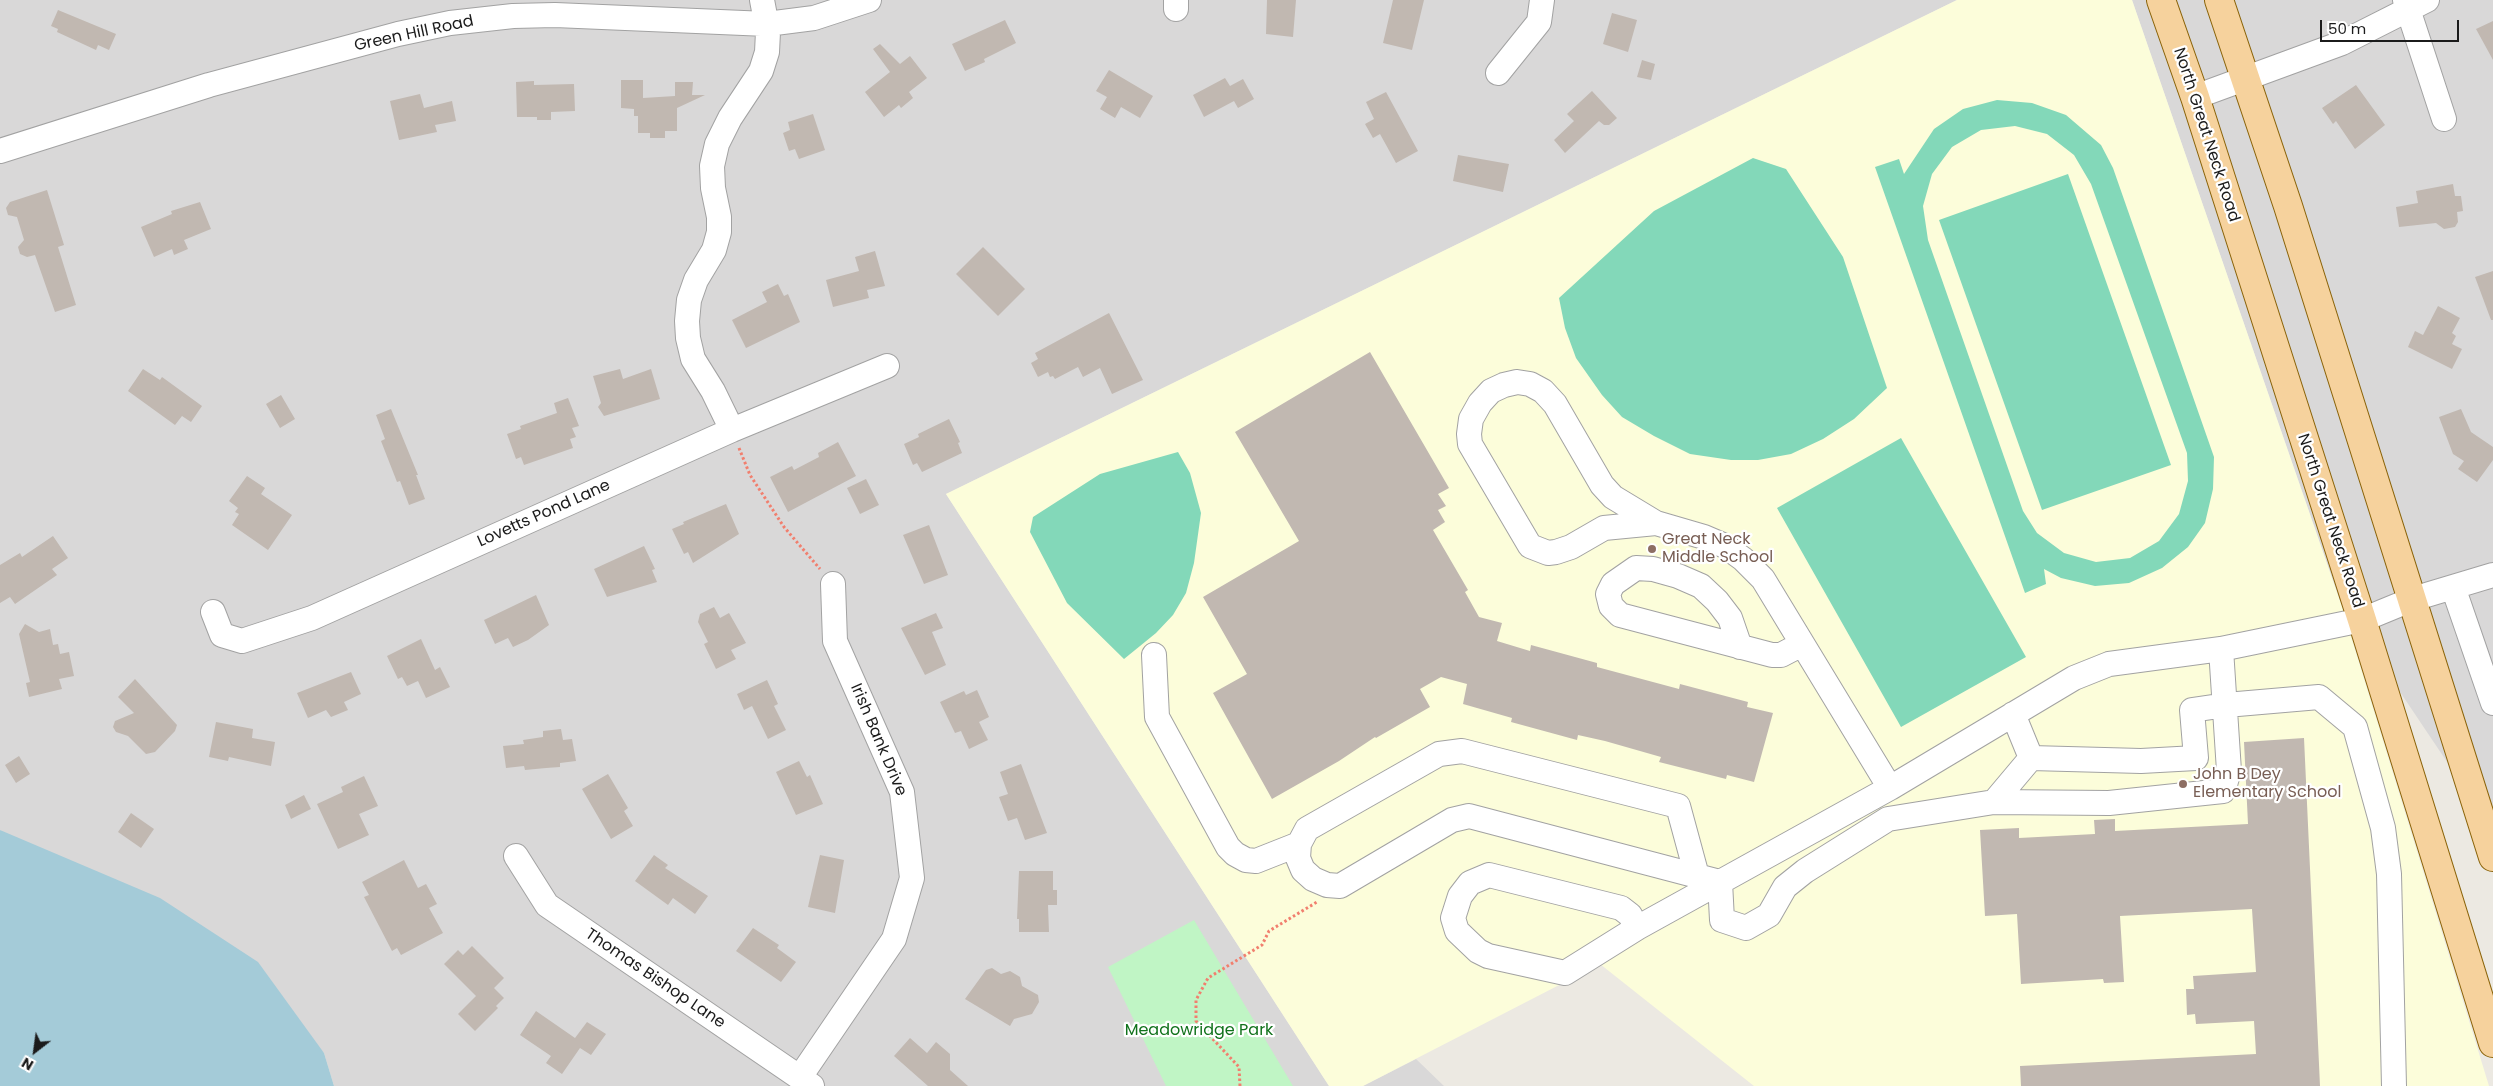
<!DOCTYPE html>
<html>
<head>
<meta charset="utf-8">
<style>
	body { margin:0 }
	#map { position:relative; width:2493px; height:1086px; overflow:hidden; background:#ece9e2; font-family:Poppins,sans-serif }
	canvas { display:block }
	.north { position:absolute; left:10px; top:1026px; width:50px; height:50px; -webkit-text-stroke:4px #fff; paint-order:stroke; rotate:210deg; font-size:14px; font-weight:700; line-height:20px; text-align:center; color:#1b1b1b }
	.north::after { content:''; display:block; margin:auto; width:18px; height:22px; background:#1b1b1b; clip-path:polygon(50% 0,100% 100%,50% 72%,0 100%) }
	.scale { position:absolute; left:2320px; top:20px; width:139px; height:22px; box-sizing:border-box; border:2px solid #1b1b1b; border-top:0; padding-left:6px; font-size:15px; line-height:18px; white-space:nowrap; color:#1b1b1b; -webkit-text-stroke:4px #fff; paint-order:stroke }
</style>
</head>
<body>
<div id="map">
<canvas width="2493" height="1086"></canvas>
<div class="north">N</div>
<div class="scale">50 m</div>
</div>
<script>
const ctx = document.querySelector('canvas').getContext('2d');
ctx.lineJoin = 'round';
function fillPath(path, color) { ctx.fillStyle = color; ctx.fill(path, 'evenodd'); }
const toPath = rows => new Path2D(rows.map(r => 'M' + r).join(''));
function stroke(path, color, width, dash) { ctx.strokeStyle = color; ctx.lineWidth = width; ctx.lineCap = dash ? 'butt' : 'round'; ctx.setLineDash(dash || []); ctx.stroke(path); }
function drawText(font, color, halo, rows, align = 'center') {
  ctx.font = font + ' Poppins,sans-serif'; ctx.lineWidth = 4.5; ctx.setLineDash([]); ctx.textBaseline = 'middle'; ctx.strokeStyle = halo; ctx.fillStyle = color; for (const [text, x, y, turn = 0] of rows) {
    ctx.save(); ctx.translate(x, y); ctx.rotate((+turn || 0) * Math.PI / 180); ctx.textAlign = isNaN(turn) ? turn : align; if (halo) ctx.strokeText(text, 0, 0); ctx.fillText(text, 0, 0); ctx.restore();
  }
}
const residential = toPath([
	[0,0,1957,0,946,494,1329,1086,334,1086,324,1053,0,830],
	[2132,0,2493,0,2493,823,2480,811,2341,604],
	[1416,1059,1444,1086,1363,1086]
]);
const education = toPath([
	[1957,0,2132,0,2341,604,2489,1086,1754,1086,1600,964,1363,1086,1329,1086,946,494]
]);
const park = toPath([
	[1194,920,1293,1086,1294,1086,1166,1086,1108,967]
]);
const pitch = toPath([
	[1997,100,2032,103,2066,115,2101,145,2113,168,2214,457,2213,489,2205,523,2188,547,2162,568,2129,583,2095,586,2061,578,2044,569,2046,584,2025,593,1875,167,1899,159,1904,174,1934,129,1963,109],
	[2015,126,2047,134,2074,155,2091,184,2187,453,2188,481,2179,514,2159,541,2130,558,2096,562,2064,553,2037,533,2023,511,1928,240,1923,206,1932,174,1952,147,1981,130],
	[1753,158,1786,169,1843,257,1887,388,1854,419,1823,439,1791,454,1758,460,1731,460,1690,454,1654,436,1622,417,1602,395,1576,358,1565,328,1559,298,1654,211],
	[2068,174,2171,465,2042,510,1939,220],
	[1901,438,2026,657,1901,727,1777,508],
	[1178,452,1190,473,1201,513,1194,563,1186,593,1173,615,1156,633,1124,659,1067,603,1030,532,1033,517,1100,474]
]);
const water = toPath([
	[0,830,160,898,258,962,324,1053,334,1086,0,1086]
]);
const building = toPath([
	[1267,0,1296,0,1293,37,1266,34],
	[1393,0,1424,0,1412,50,1383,43],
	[58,10,116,34,109,50,98,45,96,50,57,32,58,29,51,26],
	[1612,13,1637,20,1628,52,1603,44],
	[1005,20,1016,43,984,59,985,62,965,71,952,44],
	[2493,21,2493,60,2476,29],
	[880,44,900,64,910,56,927,78,909,92,913,98,901,108,899,105,884,117,865,92,890,72,873,49],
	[1642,60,1655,64,1651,80,1637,77],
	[1109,70,1153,96,1140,118,1121,107,1115,118,1100,109,1107,97,1096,91],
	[1225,78,1230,86,1243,79,1254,99,1238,108,1234,101,1204,117,1193,95],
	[621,80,643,80,643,98,675,96,675,82,693,82,692,95,705,95,677,108,677,131,665,131,665,138,650,138,650,133,638,133,638,116,634,116,634,109,621,108],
	[534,81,534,85,574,84,575,111,551,112,551,120,537,120,537,117,517,117,516,82],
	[2356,85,2385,125,2355,149,2336,121,2333,124,2322,108],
	[1592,91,1617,118,1609,125,1604,125,1599,121,1565,153,1554,140,1574,121,1567,114],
	[1386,92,1418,151,1396,163,1380,134,1373,138,1365,124,1374,119,1366,102],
	[420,94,424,108,452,101,456,121,435,125,437,132,399,140,390,101],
	[813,114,825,150,799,159,795,149,789,151,783,133,790,130,788,122],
	[1458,155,1509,164,1503,192,1453,181],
	[2453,184,2455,196,2461,196,2463,211,2457,212,2458,222,2455,227,2444,229,2436,223,2399,227,2396,207,2418,203,2416,191],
	[47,190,64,245,58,247,76,305,55,312,35,255,27,257,20,254,18,247,24,240,17,217,8,215,6,208,10,202],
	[200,202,211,229,184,240,188,249,174,255,172,249,154,257,141,227,172,214,171,211],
	[983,247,1025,289,998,316,956,274],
	[875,251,885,286,867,290,869,298,833,307,826,280,859,271,855,257],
	[2493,271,2493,320,2491,320,2475,277],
	[778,284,784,296,788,294,800,322,746,348,732,320,767,302,762,292],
	[2438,306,2460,318,2452,333,2456,336,2452,344,2462,349,2452,369,2408,347,2415,331,2423,335],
	[1109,313,1143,380,1112,394,1100,368,1083,377,1078,367,1055,379,1053,376,1050,377,1048,372,1038,377,1031,363,1038,359,1035,353],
	[1370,352,1449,488,1438,494,1446,506,1438,510,1445,522,1433,530,1468,590,1465,592,1479,617,1502,623,1497,641,1530,651,1531,645,1597,663,1597,667,1679,689,1680,684,1748,702,1747,707,1773,713,1754,782,1727,775,1726,779,1659,762,1661,757,1605,741,1578,735,1577,740,1511,722,1512,718,1463,704,1467,684,1441,677,1420,689,1430,707,1376,738,1375,737,1339,761,1272,799,1213,693,1247,674,1203,597,1299,541,1235,432],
	[143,369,160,380,162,377,202,406,191,422,182,416,175,425,128,391],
	[620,369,623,379,651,369,660,399,604,416,598,407,601,403,593,376],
	[281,395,295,419,280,428,266,404],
	[568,398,579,426,572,428,576,437,570,439,573,448,524,465,521,457,516,459,507,434,521,429,520,426,557,413,554,403],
	[391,409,418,475,416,475,425,499,409,505,400,481,397,482,381,441,385,439,376,415],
	[2461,409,2471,432,2493,447,2493,460,2477,482,2458,469,2464,461,2453,454,2439,417],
	[949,419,960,442,958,443,962,453,922,472,917,463,913,465,904,444,919,437,918,434],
	[838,442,856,476,788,512,770,477,792,466,794,470,819,457,818,453],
	[247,476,265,488,261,494,292,515,268,550,232,525,239,514,235,512,238,508,229,501],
	[866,479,879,505,860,514,847,488],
	[726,504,739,534,693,563,688,552,684,554,672,529,684,524,683,522],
	[929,525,948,575,924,584,903,535],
	[53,536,68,558,52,569,57,575,15,604,10,597,0,603,0,565,20,553,22,557],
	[644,546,655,569,652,570,657,582,607,597,594,569],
	[536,595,549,625,528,640,513,647,508,638,495,644,484,620],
	[714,607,720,618,729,613,746,643,731,650,736,659,716,669,704,644,708,642,698,622,700,614],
	[936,613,943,628,932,632,946,665,925,675,901,628],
	[25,624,39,632,50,629,53,645,58,644,60,654,69,652,74,676,59,679,62,689,29,697,26,683,30,682,19,634],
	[421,639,435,670,440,667,450,687,426,698,418,681,407,686,402,677,398,679,387,656],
	[351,672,361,694,344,702,348,710,331,717,326,710,308,718,297,693],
	[135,679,177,725,175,731,155,752,146,754,128,736,116,732,113,727,115,721,134,713,118,697],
	[767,680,778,704,774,706,786,730,768,739,752,706,744,710,737,694],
	[977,690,989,717,979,722,988,740,969,749,961,731,955,733,940,702,964,691,966,695],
	[216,722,253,729,252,738,275,742,271,766,229,757,228,761,209,757],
	[561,729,563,740,572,739,576,761,560,763,560,767,546,768,525,770,524,766,506,768,503,746,524,744,523,740,543,737,543,731],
	[2304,738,2320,1086,2021,1086,2020,1066,2256,1054,2254,1021,2196,1024,2195,1014,2187,1015,2186,989,2194,989,2193,976,2256,972,2252,909,2120,916,2124,982,2104,983,2103,979,2021,984,2017,914,1985,916,1980,830,2019,828,2019,838,2095,834,2094,820,2115,819,2115,831,2248,824,2244,742],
	[19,756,30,774,16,783,5,765],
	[799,761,807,777,810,775,823,804,796,815,776,772],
	[1021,764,1047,833,1025,840,1017,818,1008,821,999,797,1008,794,1000,772],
	[608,774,628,808,624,811,633,826,611,839,582,789],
	[364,776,378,806,359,814,369,835,338,849,317,804,343,792,341,787],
	[304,795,311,809,291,819,285,805],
	[131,813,154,829,141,848,118,832],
	[654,855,668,865,665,868,708,896,695,914,673,898,668,905,635,881],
	[820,855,844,860,835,913,808,907],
	[404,860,418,888,426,884,437,904,429,908,443,933,401,955,397,948,392,951,364,897,369,895,362,882],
	[1019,871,1053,871,1053,890,1057,890,1057,905,1048,905,1049,932,1019,932,1019,919,1017,919],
	[753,928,779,945,777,948,796,962,781,982,736,951],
	[472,946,504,978,494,988,504,998,496,1006,498,1008,475,1031,458,1014,476,996,444,964,458,950,463,955],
	[992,968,1001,974,1010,971,1020,977,1022,986,1038,995,1039,1002,1032,1014,1014,1019,1010,1026,965,999,986,970],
	[536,1011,575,1038,587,1022,606,1034,591,1055,580,1048,562,1074,546,1063,551,1056,520,1035],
	[910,1038,927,1053,936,1042,950,1054,950,1070,968,1086,928,1086,894,1056]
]);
const path = toPath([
	[739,448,750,475,784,527,820,569],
	[1240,1086,1239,1067,1196,1021,1196,1000,1208,978,1262,945,1269,931,1317,902]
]);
const minor = toPath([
	[1176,0,1176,9],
	[2405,0,2444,119],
	[1498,73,1539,22,1542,0],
	[2195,97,2342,43,2427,0],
	[0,151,209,85,398,34,450,23,513,16,555,15,767,24,814,18,869,0],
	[1517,382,1530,384,1543,391,1555,404,1602,485,1613,497,1656,523,1604,528,1571,547,1556,552,1548,553,1530,546,1470,444,1469,434,1471,419,1480,403,1491,391,1504,385,1517,382],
	[732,430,713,391,693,359,688,338,687,321,689,300,696,280,714,250,719,232,719,217,713,188,712,166,717,144,730,118,761,71,767,52,768,32,762,0],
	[1656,523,1704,537,1725,546,1743,559,1763,579,1890,788],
	[2453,587,2493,703],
	[213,612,222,635,242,641,312,618,732,430,887,366],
	[1740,647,1730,618,1717,601,1701,586,1678,576,1653,569,1636,568,1613,584,1608,594,1611,606,1620,615,1772,655,1781,655,1802,644],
	[1154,655,1157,717,1228,847,1235,854,1246,860,1256,861,1299,844],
	[2013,714,2031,758,2141,761,2196,758,2192,710,2226,705,2319,697,2355,727,2383,828,2389,874,2394,1086],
	[1994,802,2031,758],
	[516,856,547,905,812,1086],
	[1697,876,1678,806,1462,751,1439,754,1307,829,1299,844,1298,858,1303,870,1313,879,1327,885,1340,886,1452,820,1469,816,1720,882,1722,920,1746,928,1769,915,1785,887,1805,871,1888,819,1994,802,2109,803,2223,791,2229,771,2221,649],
	[1637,928,1630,915,1621,908,1489,875,1470,883,1460,896,1453,918,1457,931,1478,951,1488,956,1565,973,1637,928,1890,788,2074,678,2109,664,2221,649,2362,620,2413,599,2493,575],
	[800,1077,894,939,912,878,902,792,835,641,833,584]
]);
const major = toPath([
	[2161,0,2195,97,2362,620,2493,1043],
	[2219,0,2288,206,2493,857]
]);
const markers = [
	[1652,549,5,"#8d6e63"],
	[2183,784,5,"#8d6e63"]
];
const streetNames = [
	["Green Hill Road",414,34,-12],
	["North Great Neck Road",2206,135,72],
	["Lovetts Pond Lane",544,514,-24],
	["North Great Neck Road",2330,521,72],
	["Irish Bank Drive",878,740,67],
	["Thomas Bishop Lane",655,979,34]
];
const educationNames = [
	["Great Neck",1662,540],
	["Middle School",1662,558],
	["John B Dey",2193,775],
	["Elementary School",2193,793]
];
const parkNames = [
	["Meadowridge Park",1199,1031]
];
fillPath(residential, '#d9d8d8');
fillPath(education, '#fcfdda');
fillPath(park, '#c0f5c5');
fillPath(pitch, '#83d8b9');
fillPath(water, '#a4cbd8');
fillPath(building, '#c1b8b1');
stroke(minor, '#a2a2a2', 26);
stroke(major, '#8a6309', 30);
stroke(path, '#f17f6e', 3, [2.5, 2.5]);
stroke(minor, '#fff', 24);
stroke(major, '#f6d29d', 28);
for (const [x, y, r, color] of markers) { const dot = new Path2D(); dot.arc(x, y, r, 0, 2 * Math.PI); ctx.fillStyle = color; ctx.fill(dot); stroke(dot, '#fff', 2); }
drawText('16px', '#1b1b1b', '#fff', streetNames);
drawText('16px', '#785e54', '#fff', educationNames, 'left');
drawText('16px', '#11721c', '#fff', parkNames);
</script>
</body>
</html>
